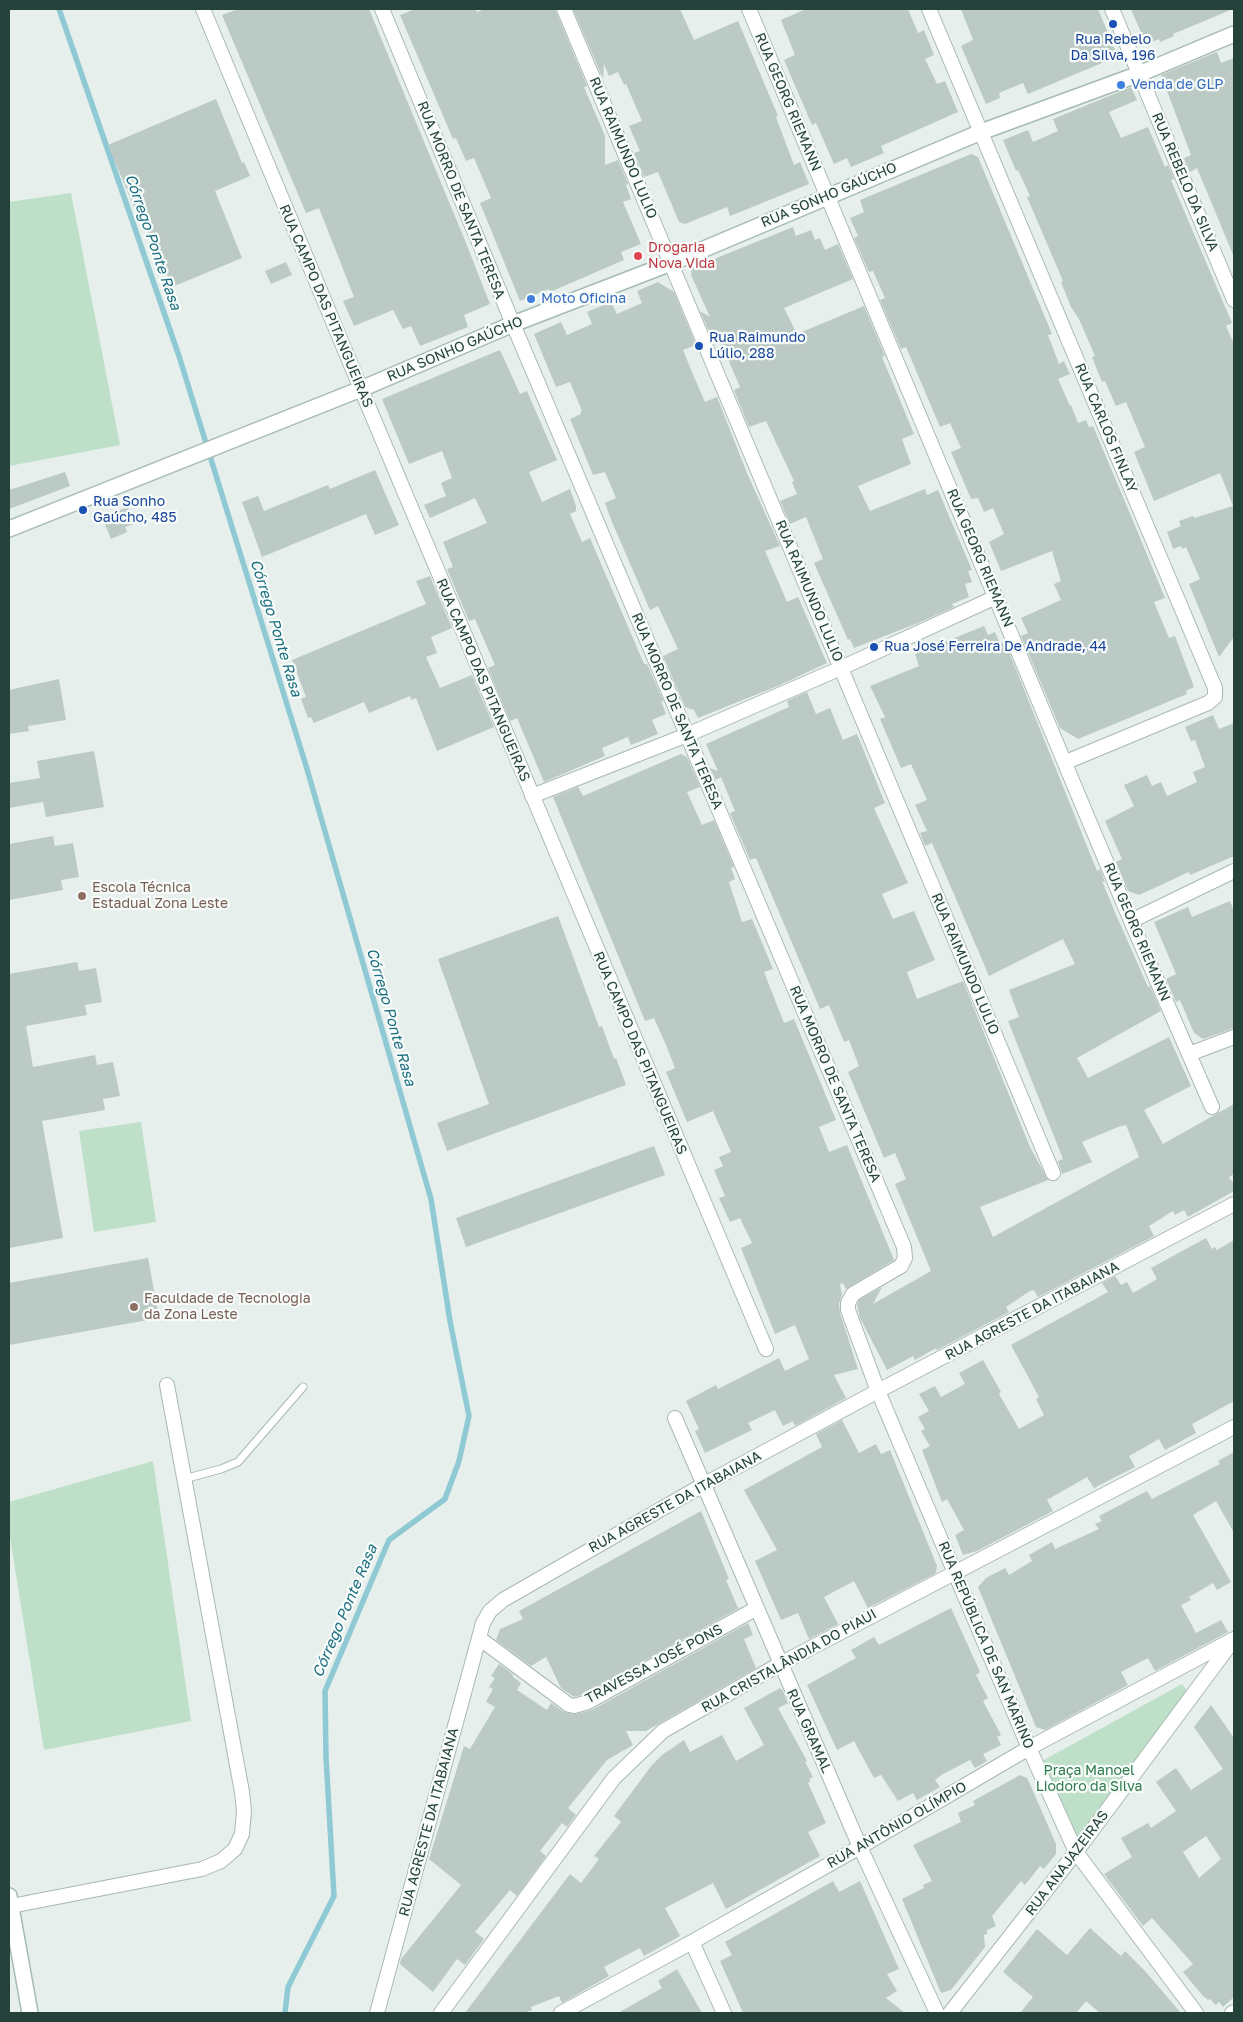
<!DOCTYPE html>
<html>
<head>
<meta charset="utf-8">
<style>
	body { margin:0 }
	#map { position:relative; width:1243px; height:2022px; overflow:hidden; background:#e6efeb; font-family:"Golos Text",sans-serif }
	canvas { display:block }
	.frame { position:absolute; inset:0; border:10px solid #24423a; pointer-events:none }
</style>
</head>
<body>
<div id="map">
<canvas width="1243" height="2022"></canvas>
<div class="frame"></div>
</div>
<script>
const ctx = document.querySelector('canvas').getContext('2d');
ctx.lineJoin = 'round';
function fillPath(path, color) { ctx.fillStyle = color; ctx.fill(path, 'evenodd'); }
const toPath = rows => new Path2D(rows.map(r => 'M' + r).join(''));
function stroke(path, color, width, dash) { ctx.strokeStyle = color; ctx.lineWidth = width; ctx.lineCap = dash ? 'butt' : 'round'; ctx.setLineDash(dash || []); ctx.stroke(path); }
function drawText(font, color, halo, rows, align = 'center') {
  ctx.font = font + ' "Golos Text",sans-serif'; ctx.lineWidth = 4.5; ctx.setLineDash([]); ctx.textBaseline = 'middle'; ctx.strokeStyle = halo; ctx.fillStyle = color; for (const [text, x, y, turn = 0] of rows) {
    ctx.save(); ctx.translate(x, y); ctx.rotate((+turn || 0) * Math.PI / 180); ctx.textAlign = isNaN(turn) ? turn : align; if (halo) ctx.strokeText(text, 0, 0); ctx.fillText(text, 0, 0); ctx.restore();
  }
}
const green = toPath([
	[71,193,120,445,9,466,9,202],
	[141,1122,156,1222,94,1232,79,1131],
	[153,1461,191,1721,44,1750,9,1531,9,1502],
	[1182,1684,1193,1698,1082,1855,1042,1761]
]);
const stream = toPath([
	[59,9,179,356,307,769,431,1199,450,1321,469,1416,459,1461,445,1499,389,1540,325,1691,326,1757,334,1896,288,1987,285,2013]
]);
const building = toPath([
	[238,9,369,9,464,238,490,304,464,315,468,327,420,346,411,326,403,329,393,310,354,326,343,301,354,297,319,208,306,213,222,15],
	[415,9,475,9,477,12,485,9,555,9,587,86,584,87,605,136,605,165,618,160,628,184,626,185,631,199,623,202,641,244,621,252,624,260,550,292,549,289,520,301,480,203,491,198,474,158,466,161,456,138,453,139,400,15],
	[573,9,680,9,694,40,738,21,778,116,776,117,794,165,800,162,809,184,730,216,727,207,685,224,679,222,658,172,644,177,634,153,640,151,629,126,642,121,626,84,624,85,618,72,609,76,604,64,603,79],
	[806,9,908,9,918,33,924,30,934,55,925,59,937,84,945,81,958,112,881,146,884,153,851,167,847,158,834,164,816,123,812,125,784,60,795,55,781,20],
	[961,9,1098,9,1115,50,1114,58,1028,94,1023,83,999,93,1000,98,986,104,961,46,973,40],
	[1131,9,1233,9,1173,34,1174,36,1160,42,1159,39,1146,44],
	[1217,52,1221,63,1234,58,1234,257,1197,168,1190,172,1184,158,1191,155,1161,75],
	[1131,87,1137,100,1109,112,1121,138,1148,127,1165,167,1168,165,1174,179,1171,180,1232,323,1226,326,1234,344,1234,637,1219,657,1189,584,1200,579,1186,547,1182,549,1181,546,1173,549,1167,532,1181,526,1179,521,1193,516,1194,518,1233,506,1220,473,1154,501,1134,452,1145,447,1126,402,1116,406,1105,381,1102,382,1092,357,1095,356,1079,319,1071,307,1061,282,1063,281,1027,197,1030,196,1018,170,1016,171,1003,140,1028,130,1033,142,1058,131,1053,119],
	[216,99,242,163,244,162,250,176,215,191,242,258,172,287,138,205,134,207,108,145],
	[971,154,978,157,1052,334,1048,335,1059,364,1064,361,1070,374,1058,379,1070,406,1071,405,1078,423,1086,420,1089,427,1093,426,1131,516,1165,598,1154,602,1169,638,1175,636,1194,687,1186,691,1187,694,1078,739,1060,728,1021,636,1028,633,1021,618,1061,600,1054,584,1061,581,1052,551,1001,571,989,542,1004,534,993,508,984,512,978,498,971,499,951,452,961,448,950,423,940,427,906,347,901,349,880,300,885,298,873,271,869,272,854,238,858,236,850,218,864,212,860,200],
	[793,227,796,236,811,230,815,240,820,238,825,250,838,244,853,279,784,308,797,334,864,306,885,356,882,357,914,434,902,439,911,464,858,486,870,511,925,489,927,495,938,490,972,570,968,571,972,582,965,584,969,597,952,604,954,607,918,623,854,648,850,639,848,640,814,563,823,559,806,517,790,524,780,501,797,494,792,482,794,481,766,421,749,427,734,390,740,387,718,336,712,338,700,311,710,317,691,275,692,268],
	[286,262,292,275,271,284,265,271],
	[658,282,674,292,696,345,683,350,694,377,705,402,717,397,747,473,780,546,765,551,778,581,787,602,798,597,827,663,780,685,698,718,694,710,685,707,663,656,678,649,658,606,650,610,612,522,605,503,616,498,605,472,593,475,570,419,581,414,580,412,582,411,570,382,556,387,534,334,561,322,567,335,592,324,587,312,611,302,617,314,642,303,637,291],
	[500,350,520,394,527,391,557,460,529,472,542,502,570,489,576,506,576,511,570,514,582,542,590,538,644,664,647,664,664,702,661,701,666,714,652,720,658,734,631,745,628,737,602,748,605,756,544,782,517,718,510,721,488,668,495,665,475,619,469,621,447,569,453,567,443,542,487,523,475,498,430,518,424,505,446,496,441,483,452,478,442,451,409,464,382,399],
	[375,470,399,525,375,535,366,514,262,557,242,502,258,496,264,511,328,485,330,489],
	[65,472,70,486,9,509,9,490],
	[128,507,134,524,125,527,127,532,111,539,102,517],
	[430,576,452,628,431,637,437,653,426,657,440,688,472,675,494,727,437,751,416,698,411,700,410,696,369,713,364,702,314,723,311,717,308,718,301,699,306,697,292,660,426,604,416,581],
	[984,626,988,635,995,632,1000,644,1005,642,1097,871,1100,869,1105,882,1102,881,1117,917,1148,987,1150,986,1161,1011,1077,1058,1088,1078,1169,1037,1191,1086,1144,1110,1163,1144,1234,1104,1234,1174,1229,1177,1234,1184,1234,1191,1188,1217,1184,1210,1175,1215,1173,1211,1149,1226,1154,1236,1038,1297,1034,1290,1030,1291,1006,1307,1009,1312,937,1350,936,1348,915,1360,913,1356,887,1370,860,1318,857,1305,859,1300,882,1287,873,1304,931,1271,895,1184,906,1179,895,1153,884,1158,848,1072,859,1066,849,1040,844,1042,829,1005,820,1009,756,858,750,860,730,813,735,811,721,777,716,780,710,768,718,771,706,744,789,707,787,701,807,692,816,714,830,708,843,740,857,734,885,803,874,808,908,883,882,894,893,919,914,911,935,960,907,972,917,999,963,981,1030,1147,1048,1180,980,1207,993,1237,1139,1157,1126,1125,1118,1127,1082,1142,1092,1162,1062,1174,1058,1161,1063,1159,1008,1021,1019,1017,1009,990,1075,964,1063,939,989,976,932,843,925,846,920,833,927,831,915,805,927,800,911,764,901,768,880,719,885,717,870,686,919,666,915,654],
	[59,679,66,720,28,726,29,731,9,734,9,690],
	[1213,715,1219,729,1234,723,1234,856,1190,875,1189,872,1139,895,1128,891,1116,862,1122,859,1105,821,1134,806,1124,785,1147,775,1152,786,1161,782,1167,796,1197,782,1193,772,1205,767,1195,740,1191,741,1185,727],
	[94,751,104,807,46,817,43,802,9,808,9,783,40,778,37,761],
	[681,754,687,757,700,787,687,792,702,825,714,820,734,867,731,868,735,879,729,882,742,922,752,919,773,969,764,972,784,1023,794,1019,836,1120,819,1127,829,1152,847,1145,894,1260,846,1289,843,1283,840,1284,842,1295,839,1303,840,1313,858,1369,834,1375,846,1398,795,1426,793,1421,783,1426,775,1410,748,1423,752,1430,705,1453,695,1431,699,1429,686,1401,716,1385,718,1389,779,1358,785,1371,809,1359,795,1325,775,1334,741,1248,752,1243,740,1218,730,1222,719,1198,725,1196,714,1170,723,1166,719,1157,731,1152,713,1111,687,1122,666,1072,675,1068,666,1045,654,1018,645,1021,553,797,578,787,583,796],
	[53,836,55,846,73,843,79,877,61,880,63,890,9,900,9,844],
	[1230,901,1234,911,1234,1028,1203,1039,1194,1033,1180,1000,1176,1002,1166,979,1176,974,1154,922,1188,907,1192,917],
	[558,916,599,1027,602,1026,614,1059,616,1058,626,1085,447,1151,437,1123,489,1104,438,959],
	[77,962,79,971,96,968,102,1002,85,1005,87,1015,26,1026,33,1067,95,1055,97,1065,113,1062,120,1096,103,1099,105,1110,42,1121,63,1238,9,1248,9,974],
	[654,1146,665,1175,466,1247,456,1218],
	[1206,1238,1212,1249,1215,1247,1217,1250,1234,1240,1234,1401,1192,1424,1196,1433,1165,1450,1159,1439,1129,1456,1135,1467,1094,1488,1087,1477,1047,1500,1053,1511,977,1551,963,1555,955,1535,964,1530,947,1499,942,1502,922,1450,930,1446,921,1431,925,1429,918,1417,929,1411,919,1394,935,1386,941,1397,965,1384,959,1373,983,1360,1001,1392,999,1394,1019,1429,1044,1415,1036,1399,1039,1397,1011,1345,1108,1292,1102,1283,1115,1276,1121,1285,1127,1282,1133,1293,1157,1279,1151,1268],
	[148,1258,159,1318,9,1345,9,1283],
	[842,1420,859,1453,876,1444,881,1454,890,1450,937,1566,936,1573,868,1608,854,1581,824,1597,838,1624,809,1639,798,1613,781,1620,755,1561,777,1550,744,1490,822,1447,816,1434],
	[1234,1452,1234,1533,1216,1501,1193,1515,1231,1582,1217,1590,1213,1583,1189,1597,1191,1600,1181,1605,1196,1633,1221,1620,1228,1632,1155,1671,1148,1658,1121,1672,1128,1685,1045,1730,1036,1727,978,1587,986,1578,1005,1568,1009,1575,1032,1561,1029,1555,1052,1542,1055,1549,1099,1529,1095,1524,1102,1521,1099,1516,1147,1491,1152,1499,1220,1464,1218,1461],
	[701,1511,729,1579,726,1580,738,1608,741,1607,585,1694,574,1697,561,1688,546,1657,531,1666,496,1640,500,1629,523,1619,519,1611],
	[951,1608,980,1672,976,1675,988,1698,983,1701,1001,1735,997,1737,1001,1745,983,1754,987,1761,975,1768,970,1760,943,1774,935,1780,940,1787,917,1800,913,1793,898,1801,881,1775,874,1778,854,1741,837,1750,807,1685,856,1658,851,1650,874,1637,879,1645],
	[748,1623,753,1635,744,1639,756,1668,646,1731,626,1731,633,1745,607,1760,568,1808,576,1815,567,1827,562,1823,540,1851,546,1856,517,1896,510,1890,475,1932,484,1939,465,1965,457,1959,433,1992,400,1964,401,1959,461,1885,429,1859,464,1746,470,1749,495,1707,486,1702,493,1689,489,1687,495,1678,491,1676,499,1664,514,1675,512,1676,521,1683,517,1690,547,1710,551,1703,564,1712,576,1714,592,1710],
	[780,1688,783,1691,788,1703,778,1708,807,1761,805,1762,813,1777,809,1779,811,1781,808,1783,826,1823,808,1832,820,1856,726,1909,713,1883,665,1908,680,1936,644,1956,640,1948,604,1967,609,1976,562,2003,559,1996,531,2007,532,2010,524,2013,465,2013,570,1874,581,1883,599,1859,594,1856,621,1822,614,1816,652,1765,662,1755,684,1740,690,1752,722,1735,736,1761,764,1745,744,1708],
	[1211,1705,1234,1738,1234,1997,1223,2007,1219,2002,1216,2005,1210,1999,1208,2000,1203,1996,1183,1972,1193,1964,1152,1918,1143,1926,1104,1874,1132,1857,1121,1838,1148,1823,1151,1828,1176,1811,1156,1782,1176,1768,1191,1790,1223,1769,1194,1727],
	[1206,1836,1221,1859,1199,1878,1183,1852],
	[1020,1775,1027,1778,1029,1782,1056,1844,1056,1854,1044,1869,1040,1866,1025,1885,1021,1881,992,1916,996,1926,987,1930,987,1934,984,1935,985,1947,951,1990,941,1993,902,1899,924,1888,923,1885,932,1881,913,1845,961,1822,958,1813,975,1805,973,1801],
	[833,1881,839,1892,860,1881,899,1969,887,1974,897,1991,886,1998,905,2013,743,2013,720,1961,732,1955,725,1942],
	[1090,1928,1121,1956,1125,1951,1145,1971,1181,2013,1100,2013,1086,2001,1076,2013,1020,2013,1033,1997,1003,1972,1037,1929,1067,1955],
	[677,1969,702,2013,618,2013,662,1988,658,1981]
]);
const lane = toPath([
	[184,1479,221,1469,238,1462,303,1387]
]);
const street = toPath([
	[203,9,361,389,766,1349],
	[382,9,513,324,904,1247,905,1258,901,1266,853,1294,848,1303,848,1310,878,1391,1029,1748,1076,1852,1196,2013],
	[564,9,1053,1173],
	[749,9,1131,921,1212,1107],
	[929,9,1215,688,1215,697,1208,703,1066,762],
	[1112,9,1234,300],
	[532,796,687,735,841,668,996,597],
	[1131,921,1234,871],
	[1189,1054,1234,1037],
	[675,1418,860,1847,937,2013],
	[479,1638,569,1705,574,1706,588,1702,757,1608],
	[11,1906,202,1869,221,1861,235,1849,242,1834,244,1811,242,1792,167,1385],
	[692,1942,724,2013],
	[377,2013,483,1623,490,1611,503,1600,703,1485,878,1391,1234,1204],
	[441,2013,614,1778,663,1731,780,1664,1234,1427],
	[561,2013,692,1942,860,1847,1029,1748,1234,1639],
	[950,2013,1076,1852,1232,1642],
	[1232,2013,1234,2012]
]);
const secondary = toPath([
	[9,529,361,389,513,324,671,263,981,132,1139,74,1234,34],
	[9,1896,30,2013]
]);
const markers = [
	[1113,24,5,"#1a4fb4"],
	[1121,85,5,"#3f7fe0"],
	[638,256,5,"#e0444e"],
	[531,299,5,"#3f7fe0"],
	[699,346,5,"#1a4fb4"],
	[83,510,5,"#1a4fb4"],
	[874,647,5,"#1a4fb4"],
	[82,896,5,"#8d6e63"],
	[134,1307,5,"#8d6e63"]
];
const transitNames = [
	["Rua Rebelo",1113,40,"center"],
	["Da Silva, 196",1113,56,"center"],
	["Rua Raimundo",709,338],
	["Lúlio, 288",709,354],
	["Rua Sonho",93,502],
	["Gaúcho, 485",93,518],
	["Rua José Ferreira De Andrade, 44",884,647]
];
const shopNames = [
	["Venda de GLP",1131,85],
	["Moto Oficina",541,299]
];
const streetNames = [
	["RUA GEORG RIEMANN",788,102,67],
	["RUA RAIMUNDO LULIO",623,148,67],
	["RUA REBELO DA SILVA",1185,182,67],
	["RUA SONHO GAÚCHO",829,195,-23],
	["RUA MORRO DE SANTA TERESA",461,200,68],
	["RUA CAMPO DAS PITANGUEIRAS",326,306,67],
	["RUA SONHO GAÚCHO",455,349,-23],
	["RUA CARLOS FINLAY",1106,428,67],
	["RUA GEORG RIEMANN",980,558,67],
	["RUA RAIMUNDO LULIO",809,591,67],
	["RUA CAMPO DAS PITANGUEIRAS",483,680,67],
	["RUA MORRO DE SANTA TERESA",677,711,67],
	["RUA GEORG RIEMANN",1137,932,67],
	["RUA RAIMUNDO LULIO",965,964,67],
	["RUA CAMPO DAS PITANGUEIRAS",640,1053,67],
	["RUA MORRO DE SANTA TERESA",835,1084,67],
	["RUA AGRESTE DA ITABAIANA",1032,1311,-28],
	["RUA AGRESTE DA ITABAIANA",675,1502,-29],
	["RUA REPÚBLICA DE SAN MARINO",986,1645,67],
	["RUA CRISTALÂNDIA DO PIAUI",789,1661,-29],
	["TRAVESSA JOSÉ PONS",654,1664,-28],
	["RUA GRAMAL",809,1731,66],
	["RUA AGRESTE DA ITABAIANA",429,1822,-75],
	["RUA ANTÔNIO OLÍMPIO",897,1825,-30],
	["RUA ANAJAZEIRAS",1067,1863,-53]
];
const healthNames = [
	["Drogaria",648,248],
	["Nova Vida",648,264]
];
const educationNames = [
	["Escola Técnica",92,888],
	["Estadual Zona Leste",92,904],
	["Faculdade de Tecnologia",144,1299],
	["da Zona Leste",144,1315]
];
const parkNames = [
	["Praça Manoel",1089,1771],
	["Liodoro da Silva",1089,1787]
];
const waterNames = [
	["Córrego Ponte Rasa",153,242,71],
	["Córrego Ponte Rasa",276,628,73],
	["Córrego Ponte Rasa",391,1017,74],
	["Córrego Ponte Rasa",345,1611,-67]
];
fillPath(green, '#bfe0c8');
stroke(stream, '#8ec9d4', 5.5);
fillPath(building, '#bbcac4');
stroke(lane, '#a8b8b2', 9);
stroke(street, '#a8b8b2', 16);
stroke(secondary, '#a4bbb3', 18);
stroke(lane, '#fff', 7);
stroke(street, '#fff', 14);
stroke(secondary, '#fff', 15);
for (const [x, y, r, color] of markers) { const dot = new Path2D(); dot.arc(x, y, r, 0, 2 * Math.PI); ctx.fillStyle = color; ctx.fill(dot); stroke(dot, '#f7fbf9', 2); }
drawText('14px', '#164399', '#f7fbf9', transitNames, 'left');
drawText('14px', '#366cbe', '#f7fbf9', shopNames, 'left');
drawText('14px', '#24423a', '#f7fbf9', streetNames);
drawText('14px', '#be3a42', '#f7fbf9', healthNames, 'left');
drawText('14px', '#785e54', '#f7fbf9', educationNames, 'left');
drawText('14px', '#2d7a4b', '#f7fbf9', parkNames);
drawText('italic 15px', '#1c6f80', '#f7fbf9', waterNames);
</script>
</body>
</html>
